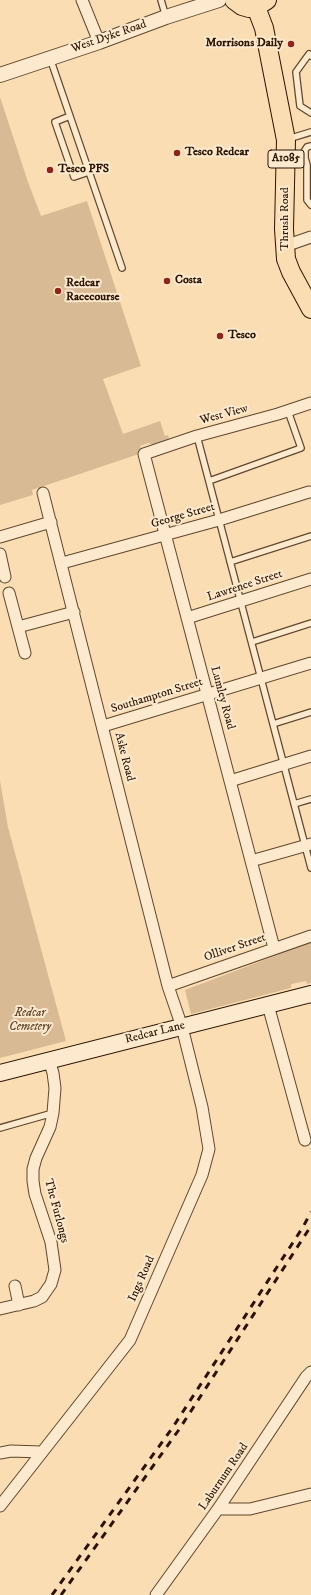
<!DOCTYPE html>
<html>
<head>
<meta charset="utf-8">
<style>
	body { margin:0 }
	canvas { display:block; background:#fbddb3 }
</style>
</head>
<body>
<canvas width="311" height="1595"></canvas>
<script>
const ctx = document.querySelector('canvas').getContext('2d');
ctx.lineJoin = 'round';
function fillPath(path, color) { ctx.fillStyle = color; ctx.fill(path, 'evenodd'); }
const toPath = rows => new Path2D(rows.map(r => 'M' + r).join(''));
function stroke(path, color, width, dash) { ctx.strokeStyle = color; ctx.lineWidth = width; ctx.lineCap = dash ? 'butt' : 'round'; ctx.setLineDash(dash || []); ctx.stroke(path); }
function drawText(font, color, halo, rows, align = 'center') {
  ctx.font = font + ' "IM FELL DW Pica",serif'; ctx.lineWidth = 4; ctx.setLineDash([]); ctx.textBaseline = 'middle'; ctx.strokeStyle = halo; ctx.fillStyle = color; for (const [text, x, y, turn = 0] of rows) {
    ctx.save(); ctx.translate(x, y); ctx.rotate((+turn || 0) * Math.PI / 180); ctx.textAlign = isNaN(turn) ? turn : align; if (halo) ctx.strokeText(text, 0, 0); ctx.fillText(text, 0, 0); ctx.restore();
  }
}
const green = toPath([
	[0,97,28,182,41,216,87,201,141,366,103,379,123,434,160,421,165,436,168,435,170,442,159,446,148,443,140,446,142,453,32,490,33,495,0,505],
	[0,781,8,827,66,1041,0,1058],
	[311,942,311,983,307,984,306,981,291,984,291,988,191,1014,185,990]
]);
const service = toPath([
	[161,0,166,17],
	[311,56,309,54,296,72,300,106,311,113],
	[50,58,122,268],
	[70,116,55,122,74,177,89,172],
	[288,139,311,132],
	[311,146,307,147,305,150,305,158,307,165,307,200,311,205],
	[197,436,311,868],
	[209,481,301,448,288,411],
	[230,562,311,536],
	[252,642,311,623],
	[273,724,311,712],
	[294,804,311,799],
	[0,1128,53,1113]
]);
const minor = toPath([
	[82,0,99,42],
	[285,246,311,237],
	[0,537,51,522],
	[0,554,5,577],
	[62,563,219,520,309,492],
	[9,593,25,653],
	[187,618,311,579],
	[18,627,74,612],
	[103,726,311,663],
	[230,781,311,756],
	[251,861,311,844],
	[274,948,144,454,197,436,278,414,311,403],
	[168,986,311,936],
	[268,1005,305,1140],
	[15,1286,19,1305],
	[0,1309,34,1301,42,1297,51,1284,55,1270,51,1242,35,1194,33,1181,33,1169,36,1158,50,1127,53,1113,55,1088,53,1073,49,1060],
	[0,1453,11,1451,41,1452],
	[0,1506,130,1340,202,1175,209,1149,202,1107,182,1027,168,986,43,493],
	[218,1509,250,1509,311,1494],
	[156,1595,218,1509,306,1377,311,1372]
]);
const tertiary = toPath([
	[0,75,99,42,166,17,219,0]
]);
const secondary = toPath([
	[0,1073,311,994]
]);
const primary = toPath([
	[234,0,242,6,249,8,256,7,267,0],
	[256,7,264,28,286,140,284,229,286,259,291,272,311,309]
]);
const rail = toPath([
	[52,1595,173,1427,303,1227,311,1212],
	[61,1595,178,1431,311,1226]
]);
const markers = [
	[291,44,4,"#8f2418"],
	[177,153,4,"#8f2418"],
	[50,170,4,"#8f2418"],
	[167,281,4,"#8f2418"],
	[58,291,4,"#8f2418"],
	[220,336,4,"#8f2418"]
];
const shields = [
	[286,159,36]
];
const shieldNames = [
	["A1085",286,159]
];
const streetNames = [
	["West Dyke Road",109,37,-19],
	["Thrush Road",286,219,-90],
	["West View",224,415,-15],
	["George Street",183,516,-16],
	["Lawrence Street",245,586,-18],
	["Southampton Street",157,696,-17],
	["Lumley Road",222,698,75],
	["Aske Road",124,757,76],
	["Olliver Street",235,948,-19],
	["Redcar Lane",155,1033,-14],
	["The Furlongs",56,1211,75],
	["Ings Road",142,1279,-66],
	["Laburnum Road",224,1477,-56]
];
const poiNames = [
	["Morrisons Daily",283,44,"right"],
	["Tesco Redcar",185,153],
	["Tesco PFS",58,170],
	["Costa",175,281],
	["Redcar",66,284],
	["Racecourse",66,298],
	["Tesco",228,336]
];
const parkNames = [
	["Redcar",30,1014],
	["Cemetery",30,1028]
];
fillPath(green, '#d8bb95');
stroke(service, '#5f462d', 8);
stroke(minor, '#5f462d', 13);
stroke(tertiary, '#5f462d', 16);
stroke(secondary, '#2b1300', 18);
stroke(primary, '#2b1300', 20);
stroke(service, '#fce9ce', 5.5);
stroke(minor, '#fce9ce', 11);
stroke(tertiary, '#fce9ce', 14);
stroke(secondary, '#fce9ce', 16);
stroke(primary, '#fbddb3', 18);
stroke(rail, '#2b1300', 3, [7, 7]);
for (const [x, y, r, color] of markers) { const dot = new Path2D(); dot.arc(x, y, r, 0, 2 * Math.PI); ctx.fillStyle = color; ctx.fill(dot); stroke(dot, '#fce9ce', 1.5); }
for (const [x, y, w] of shields) { const box = new Path2D(); box.roundRect(x - w / 2, y - 9, w, 18, 3); ctx.fillStyle = '#fce9ce'; ctx.fill(box); stroke(box, '#2b1300', 1); }
drawText('bold 11px', '#2b1300', null, shieldNames);
drawText('12px', '#2b1300', '#fce9ce', streetNames);
drawText('bold 12px', '#2b1300', '#fce9ce', poiNames, 'left');
drawText('italic 12px', '#5f452d', '#fce9ce', parkNames);
</script>
</body>
</html>
